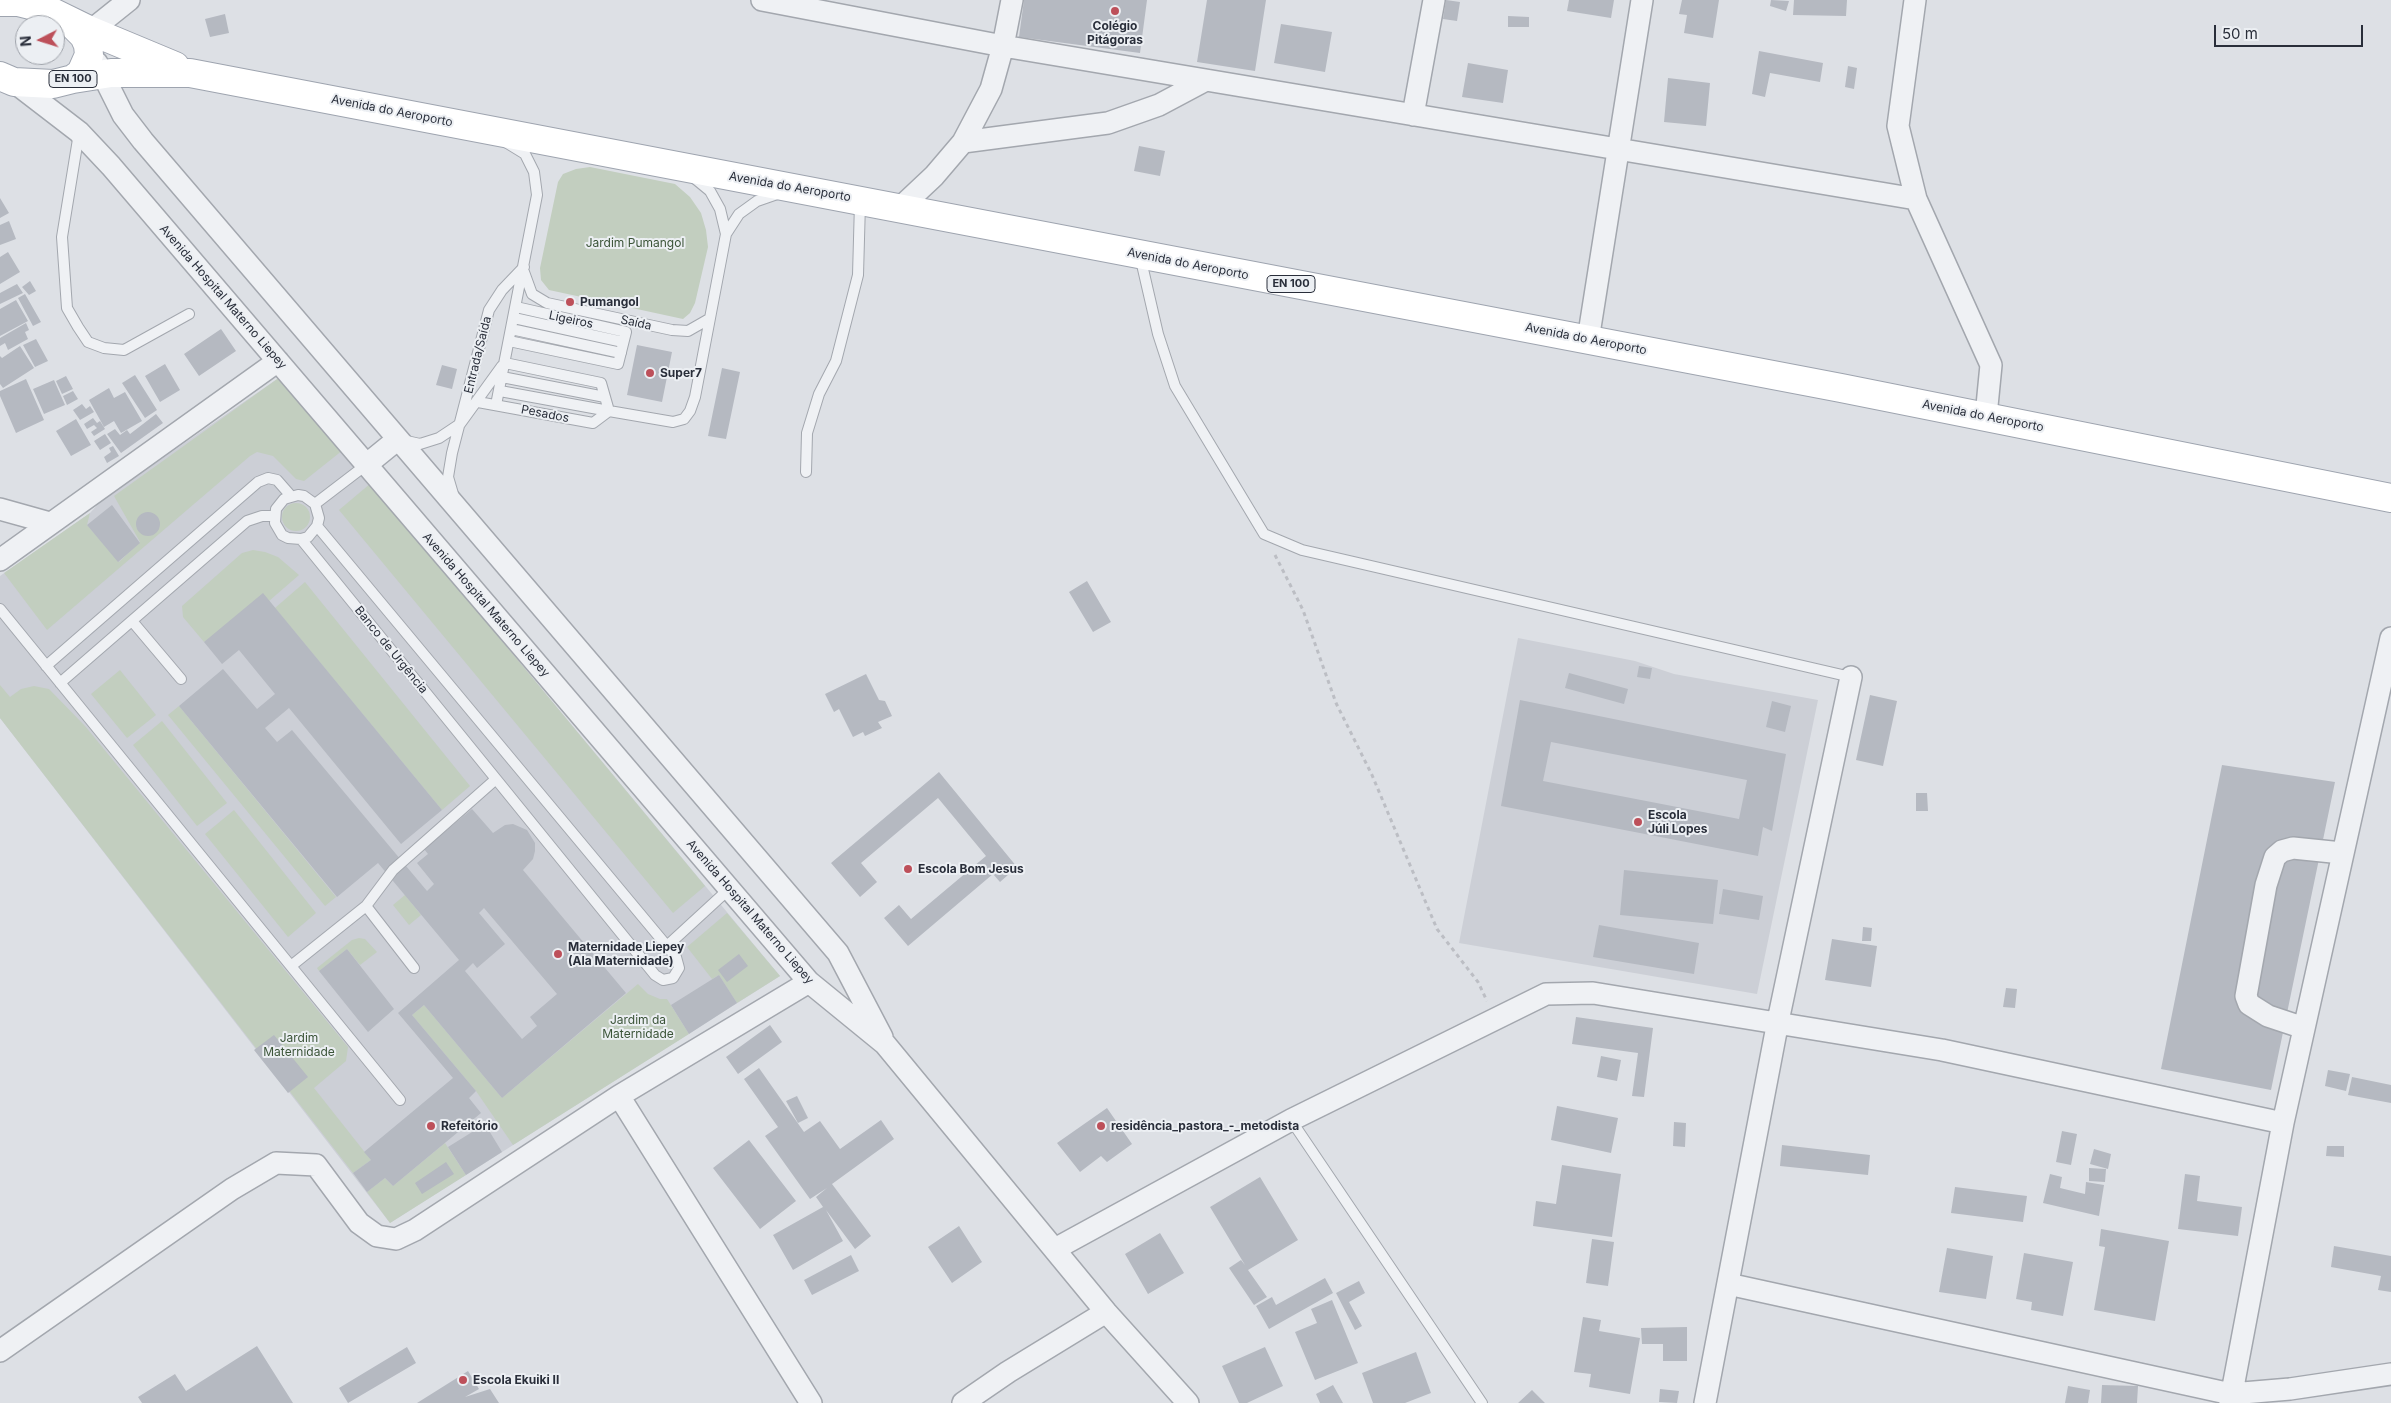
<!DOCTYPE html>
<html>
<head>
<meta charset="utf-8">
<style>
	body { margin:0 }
	#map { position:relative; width:2391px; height:1403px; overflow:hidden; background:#dde0e5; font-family:Inter,sans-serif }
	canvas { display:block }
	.north { position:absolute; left:15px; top:15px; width:50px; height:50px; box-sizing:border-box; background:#eceff3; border:1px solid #9ea2a9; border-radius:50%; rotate:265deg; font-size:14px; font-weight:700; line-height:20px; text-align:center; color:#292e3a }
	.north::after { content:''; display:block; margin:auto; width:18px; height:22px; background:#bd505a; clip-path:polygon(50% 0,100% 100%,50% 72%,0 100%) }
	.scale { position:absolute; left:2214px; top:25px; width:149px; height:22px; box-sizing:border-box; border:2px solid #292e3a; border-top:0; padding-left:6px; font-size:15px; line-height:18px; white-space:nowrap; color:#292e3a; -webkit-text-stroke:4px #eceff3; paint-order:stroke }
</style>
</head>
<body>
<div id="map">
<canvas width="2391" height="1403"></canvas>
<div class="north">N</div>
<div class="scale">50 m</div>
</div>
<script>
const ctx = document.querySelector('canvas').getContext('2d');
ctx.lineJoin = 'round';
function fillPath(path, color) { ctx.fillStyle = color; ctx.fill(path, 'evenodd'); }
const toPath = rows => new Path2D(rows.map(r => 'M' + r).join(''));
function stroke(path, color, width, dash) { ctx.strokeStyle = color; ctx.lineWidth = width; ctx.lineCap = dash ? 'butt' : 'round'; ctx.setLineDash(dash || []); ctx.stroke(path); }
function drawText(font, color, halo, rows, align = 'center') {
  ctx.font = font + ' Inter,sans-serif'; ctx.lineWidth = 4; ctx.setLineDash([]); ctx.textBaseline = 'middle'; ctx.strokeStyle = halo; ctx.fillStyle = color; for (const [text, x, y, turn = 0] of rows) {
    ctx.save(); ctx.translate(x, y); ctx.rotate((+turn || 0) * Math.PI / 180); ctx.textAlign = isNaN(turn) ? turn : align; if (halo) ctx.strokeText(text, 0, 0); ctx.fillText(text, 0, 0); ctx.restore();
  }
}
const built = toPath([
	[280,377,371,483,780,976,390,1223,0,718,0,576,90,513,102,500],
	[1518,638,1635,661,1674,674,1818,700,1757,994,1459,943]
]);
const green = toPath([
	[590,167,675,184,690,197,701,213,706,230,708,247,695,303,690,313,683,319,549,290,541,280,540,268,558,182,563,174,576,169],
	[280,377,343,450,304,481,296,479,273,456,257,452,250,456,47,630,4,573,90,513,87,525,119,562,140,542,114,496],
	[371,483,705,886,673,913,339,510],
	'282 517a14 14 0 1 1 28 0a14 14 0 1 1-28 0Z',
	[253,550,265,552,278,557,299,575,269,601,204,642,183,617,182,606,242,553],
	[305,582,470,786,442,810,275,608],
	[120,670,156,715,127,738,91,694],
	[0,685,10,697,21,689,34,686,49,689,85,726,348,1047,346,1061,314,1088,371,1160,353,1173,0,718],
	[179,706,336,897,325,906,168,715],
	[162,721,227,803,197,826,133,745],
	[234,810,316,913,288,937,205,834],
	[405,895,421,915,409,925,393,905],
	[727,913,780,976,737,1003,719,975,712,979,687,947],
	[359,938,365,939,377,952,360,965,347,949,319,971,317,968,352,940],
	[638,984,648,994,660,999,667,999,689,1034,513,1145,476,1091,412,1015,424,1005,502,1098],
	[445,1143,466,1175,390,1223,367,1192,385,1178,393,1186]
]);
const building = toPath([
	[1024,0,1147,0,1140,53,1019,37],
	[1207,0,1266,0,1255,71,1197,62],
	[1446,0,1460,2,1457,21,1443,19],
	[1569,0,1614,0,1611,18,1567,11],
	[1682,0,1719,0,1713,38,1684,33,1687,15,1679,14],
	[1771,0,1789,1,1786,11,1770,6],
	[1794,0,1847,0,1846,16,1793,15],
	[225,14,229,33,210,37,205,19],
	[1508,16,1529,17,1529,27,1508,27],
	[1281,24,1332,32,1325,72,1274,63],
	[1759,51,1823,63,1820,82,1770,73,1765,97,1752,94],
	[1468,63,1508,70,1503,103,1462,97],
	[1848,66,1857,68,1854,89,1845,87],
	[1668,78,1710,83,1706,126,1664,122],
	[1139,146,1165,151,1160,176,1134,171],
	[0,198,9,213,0,218],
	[9,221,16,239,0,245,0,225],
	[8,252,20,272,0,284,0,257],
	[30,281,36,291,29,295,22,287],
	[17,284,23,293,0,304,0,293],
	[25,294,41,322,33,326,18,298],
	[16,300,28,321,0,336,0,309],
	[26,323,29,330,25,332,28,339,8,350,5,343,0,346,0,338],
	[221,329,236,351,199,376,184,354],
	[36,339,48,361,35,367,23,345],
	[637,345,672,352,662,402,627,395],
	[20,346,34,368,3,388,0,384,0,356,2,358],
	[165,364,180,390,160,402,145,376],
	[442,365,457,369,452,389,436,385],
	[722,368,740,372,726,439,708,436],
	[135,375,157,410,145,418,122,383],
	[66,376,73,389,62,394,56,381],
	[26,379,44,420,16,433,0,396,0,391],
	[54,380,65,405,44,414,33,389],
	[109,388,114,398,125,392,142,421,121,433,114,421,104,427,89,400],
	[73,391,78,399,67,405,63,396],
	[82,404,86,409,90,406,94,412,80,420,73,410],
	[156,414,163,423,121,453,107,434,115,429,120,435,127,430,130,434],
	[93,418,97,423,100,421,105,429,94,436,91,432,97,428,94,425,87,429,84,424],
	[76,419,91,445,71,456,56,431],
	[105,434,111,443,100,450,94,441],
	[113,446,119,456,107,463,104,457,111,452,109,448],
	[112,505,140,543,118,562,87,525],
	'136 524a12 12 0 1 1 24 0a12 12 0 1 1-24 0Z',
	[1087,581,1111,622,1093,632,1069,592],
	[263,593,442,810,401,844,289,708,265,728,277,742,292,730,427,891,434,884,417,863,428,854,424,849,472,809,493,833,505,825,513,824,527,830,535,843,535,851,533,859,523,870,626,993,502,1098,424,1005,412,1015,476,1091,469,1098,481,1113,393,1186,385,1178,367,1192,353,1173,371,1160,364,1152,453,1078,398,1013,459,960,378,863,337,897,179,706,223,669,257,709,275,694,239,650,222,664,204,642],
	[484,908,557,994,530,1017,537,1026,522,1039,465,971,473,963,477,968,505,944,479,913],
	[1639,666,1652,668,1650,679,1637,677],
	[1569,673,1628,689,1624,704,1565,688],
	[866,674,879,700,885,701,892,716,878,722,882,728,865,736,863,732,853,737,839,709,834,712,825,694],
	[1870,695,1897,701,1883,766,1856,760],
	[1520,700,1786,754,1772,831,1763,827,1758,856,1501,806],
	[1551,742,1747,780,1739,819,1543,781],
	[1772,701,1791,706,1785,732,1766,727],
	[2222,765,2335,782,2271,1090,2161,1069],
	[939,772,1017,867,1000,882,993,874,908,946,884,918,899,905,911,919,986,856,938,798,861,863,877,882,860,897,831,863],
	[1916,793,1927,793,1928,811,1916,811],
	[1624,870,1718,880,1713,924,1620,915],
	[1723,889,1763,896,1759,920,1719,914],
	[1599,925,1699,943,1694,974,1593,957],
	[1863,927,1872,928,1871,941,1862,941],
	[1832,939,1877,946,1871,987,1825,980],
	[347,949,394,1009,368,1032,319,971],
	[739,954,748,966,727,982,718,970],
	[719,975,737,1003,689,1034,671,1005],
	[2006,988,2017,989,2015,1008,2003,1007],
	[1576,1017,1653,1028,1644,1097,1632,1096,1638,1053,1572,1044],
	[770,1025,782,1042,738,1074,726,1057],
	[274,1035,308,1077,288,1093,254,1050],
	[1601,1056,1621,1060,1617,1081,1597,1077],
	[759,1068,804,1132,820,1121,840,1149,881,1120,894,1139,832,1184,871,1236,855,1249,826,1210,843,1241,793,1270,773,1235,823,1207,816,1197,827,1188,810,1199,765,1136,778,1127,744,1079],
	[2328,1070,2350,1074,2346,1091,2325,1086],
	[2352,1077,2391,1085,2391,1103,2348,1095],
	[797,1096,808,1118,798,1123,786,1101],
	[1557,1106,1618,1118,1611,1153,1551,1140],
	[1107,1108,1132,1144,1107,1162,1101,1156,1080,1172,1057,1143],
	[1674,1122,1686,1123,1685,1147,1673,1146],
	[485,1124,502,1152,466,1175,448,1147],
	[2062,1131,2077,1134,2071,1165,2056,1162],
	[749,1140,796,1201,760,1229,713,1168],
	[1782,1145,1870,1155,1868,1175,1780,1166],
	[2327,1146,2344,1146,2344,1157,2326,1156],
	[2094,1149,2111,1154,2108,1169,2090,1164],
	[446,1162,454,1174,422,1194,415,1183],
	[1562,1165,1621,1174,1612,1237,1533,1226,1536,1201,1556,1204],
	[2089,1168,2106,1169,2105,1182,2089,1181],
	[2050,1174,2062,1177,2060,1188,2085,1194,2086,1182,2104,1185,2099,1216,2043,1203],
	[2185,1174,2200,1176,2197,1201,2242,1207,2238,1236,2178,1229],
	[1260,1177,1298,1240,1248,1270,1267,1297,1254,1305,1229,1268,1241,1260,1245,1265,1210,1207],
	[1955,1187,2027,1196,2023,1222,1951,1213],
	[959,1226,982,1262,952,1283,928,1247],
	[2101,1229,2169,1241,2155,1321,2094,1310,2105,1247,2099,1246],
	[1160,1233,1184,1273,1148,1294,1125,1254],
	[1592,1239,1614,1242,1608,1286,1586,1283],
	[2334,1246,2391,1256,2391,1292,2378,1290,2381,1276,2331,1267],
	[1947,1248,1993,1256,1986,1299,1939,1292],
	[2024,1253,2073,1262,2063,1316,2031,1310,2032,1302,2016,1299],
	[851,1255,859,1271,812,1295,804,1280],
	[1325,1278,1333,1293,1269,1329,1256,1306,1272,1297,1276,1305],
	[1359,1281,1365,1293,1349,1302,1362,1326,1355,1330,1336,1293],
	[1332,1300,1358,1363,1315,1380,1295,1332,1317,1323,1311,1309],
	[1583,1317,1601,1320,1599,1331,1640,1338,1630,1394,1589,1387,1591,1374,1574,1372],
	[1687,1327,1687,1361,1663,1361,1663,1344,1642,1344,1641,1328],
	[257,1346,293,1403,142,1403,138,1397,175,1374,186,1391],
	[407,1347,416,1363,348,1403,339,1388],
	[1265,1347,1283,1386,1247,1403,1239,1403,1222,1366],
	[1416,1352,1431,1393,1405,1403,1373,1403,1362,1373],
	[468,1371,479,1389,465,1397,490,1389,499,1403,417,1403],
	[1333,1385,1343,1403,1320,1403,1316,1394],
	[2102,1385,2138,1386,2137,1403,2101,1403],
	[2068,1386,2090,1390,2088,1403,2065,1403],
	[1660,1389,1679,1391,1677,1403,1659,1402],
	[1532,1390,1545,1403,1518,1403]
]);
const path = toPath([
	[1275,555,1303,610,1336,703,1372,775,1437,929,1478,982,1487,1001]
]);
const service = toPath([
	[79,133,62,237,67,308,78,327,88,342,104,348,124,350,189,314],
	[693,177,710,191,720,209,726,234],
	[1140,256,1158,334,1175,386,1264,534,1302,550,1851,677],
	[524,272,532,294,547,303,672,330,688,331,709,319],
	[516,307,626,332],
	[514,318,623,342],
	[511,329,621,353],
	[509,341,618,364,626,332],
	[502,377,605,397],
	[500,391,609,411,601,383,505,363],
	[478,402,593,423,609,411,673,422,684,419,690,411,695,397,726,234,739,214,757,201,780,193],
	[496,405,537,195,534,172,525,154,507,143],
	[402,440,420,444,439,438,460,424,502,366],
	[806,472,807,433,819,394,836,361,858,275,860,203],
	[453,494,448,477,452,453,489,310,502,290,524,267],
	[317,526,676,957,679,968,673,978,663,980,655,975,496,779],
	[301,539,308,537,317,526,319,518,315,504],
	[0,609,400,1100],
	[132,621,181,679],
	[46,666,258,482,268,478,277,480,291,496],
	[60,683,247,521,262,516,274,516],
	[366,906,414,968],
	[667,946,729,889],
	[291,966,366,906,393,870,496,779,301,539,288,538,282,535,275,523,276,509,284,499,298,495,304,496,315,504,366,465],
	[1291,1120,1482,1403]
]);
const minor = toPath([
	[762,0,1003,46,1916,199],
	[1915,0,1898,126,1916,199,1991,365,1986,416],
	[84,36,129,0],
	[97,63,123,115,143,141,838,953,882,1037],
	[14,82,79,132,111,166,809,982,885,1044,1106,1312,1188,1403],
	[1413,115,1434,0],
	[963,142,1108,123,1159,105,1206,80],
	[901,207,934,176,963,142,991,89,1003,46,1012,0],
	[1588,340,1642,0],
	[366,465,398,439],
	[0,509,50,523],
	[0,560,278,361],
	[809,982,619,1096,811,1403],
	[2304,1028,2268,1016,2249,1004,2246,996,2266,885,2275,857,2282,851,2293,848,2342,853],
	[1055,1249,1291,1120,1546,994,1593,993,1942,1050,2283,1123],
	[1728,1284,2231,1394,2290,1389,2391,1374],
	[0,1351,232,1189,276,1163,316,1165,359,1223,377,1236,396,1239,415,1230,619,1096],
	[963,1403,1008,1372,1106,1312],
	[1705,1403,1778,1021,1851,677],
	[2230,1403,2283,1123,2391,638]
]);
const primary = toPath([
	[0,2,18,2,46,9,91,31,175,66],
	[0,76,14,82,53,84,73,79,81,73,89,55,88,45,84,36,69,21],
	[73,79,111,73,190,73,1841,388,2391,498]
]);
const markers = [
	[1115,11,5,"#bd505a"],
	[570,302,5,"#bd505a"],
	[650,373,5,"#bd505a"],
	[1638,822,5,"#bd505a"],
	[908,869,5,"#bd505a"],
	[558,954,5,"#bd505a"],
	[431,1126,5,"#bd505a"],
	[1101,1126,5,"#bd505a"],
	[463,1380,5,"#bd505a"]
];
const shields = [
	[73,79,48],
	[1291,284,48]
];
const shieldNames = [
	["EN 100",73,79],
	["EN 100",1291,284]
];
const poiNames = [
	["Colégio",1115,26,"center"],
	["Pitágoras",1115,40,"center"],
	["Pumangol",580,302],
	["Super7",660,373],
	["Escola",1648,815],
	["Júli Lopes",1648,829],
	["Escola Bom Jesus",918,869],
	["Maternidade Liepey",568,947],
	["(Ala Maternidade)",568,961],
	["Refeitório",441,1126],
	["residência_pastora_-_metodista",1111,1126],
	["Escola Ekuiki II",473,1380]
];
const streetNames = [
	["Avenida do Aeroporto",392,111,11],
	["Avenida do Aeroporto",790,187,10],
	["Avenida do Aeroporto",1188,264,11],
	["Avenida Hospital Materno Liepey",223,297,49],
	["Ligeiros",571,320,12],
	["Saída",636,323,12],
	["Avenida do Aeroporto",1586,339,11],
	["Entrada/Saída",478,355,-76],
	["Pesados",545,414,11],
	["Avenida do Aeroporto",1983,416,11],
	["Avenida Hospital Materno Liepey",486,605,49],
	["Banco de Urgência",391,650,51],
	["Avenida Hospital Materno Liepey",750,912,49]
];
const parkNames = [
	["Jardim Pumangol",635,243],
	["Jardim da",638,1020],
	["Maternidade",638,1034],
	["Jardim",299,1038],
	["Maternidade",299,1052]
];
fillPath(built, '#cccfd6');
fillPath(green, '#c2cebf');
fillPath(building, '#b5b9c1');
stroke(service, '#a3a7ae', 12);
stroke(minor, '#a3a7ae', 24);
stroke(primary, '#9ea4af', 30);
stroke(path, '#bcbec4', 3, [4, 4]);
stroke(service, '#eff1f4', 10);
stroke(minor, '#eff1f4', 21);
stroke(primary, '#fff', 28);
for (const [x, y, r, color] of markers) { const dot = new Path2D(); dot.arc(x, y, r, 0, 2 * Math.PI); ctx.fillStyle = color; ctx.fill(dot); stroke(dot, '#eceff3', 2); }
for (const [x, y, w] of shields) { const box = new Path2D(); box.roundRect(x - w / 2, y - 8.5, w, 17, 4); ctx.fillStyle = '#eceff3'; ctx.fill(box); stroke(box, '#292e3a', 1); }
drawText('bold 11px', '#292e3a', null, shieldNames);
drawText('bold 12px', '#292e3a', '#eceff3', poiNames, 'left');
drawText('12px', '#292e3a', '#eceff3', streetNames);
drawText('12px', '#3b5438', '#eceff3', parkNames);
</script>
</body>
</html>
